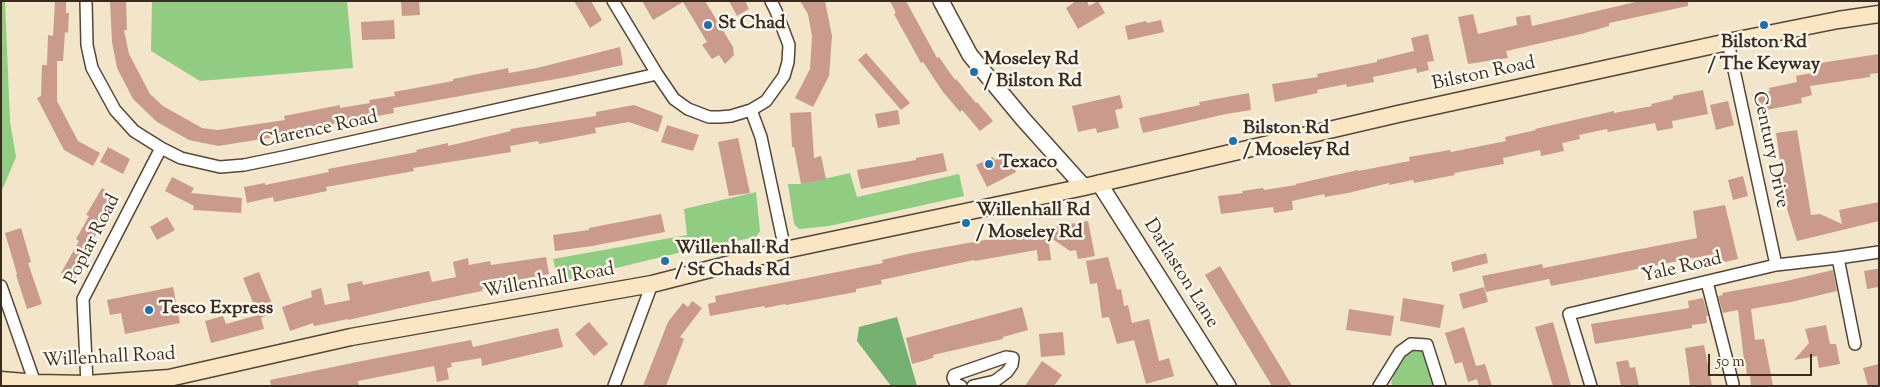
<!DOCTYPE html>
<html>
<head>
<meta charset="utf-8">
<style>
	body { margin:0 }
	#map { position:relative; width:1880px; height:387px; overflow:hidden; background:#f2e5ca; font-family:"Sorts Mill Goudy",serif }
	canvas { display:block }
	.frame { position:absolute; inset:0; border:2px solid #3b2a1e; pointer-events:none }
	.scale { position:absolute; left:1708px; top:354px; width:104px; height:22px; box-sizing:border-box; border:2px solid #3b2a1e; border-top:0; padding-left:6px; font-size:15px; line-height:18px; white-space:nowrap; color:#3b2a1e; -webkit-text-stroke:4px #fbf7ec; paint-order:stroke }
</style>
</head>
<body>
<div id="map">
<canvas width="1880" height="387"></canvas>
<div class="frame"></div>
<div class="scale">50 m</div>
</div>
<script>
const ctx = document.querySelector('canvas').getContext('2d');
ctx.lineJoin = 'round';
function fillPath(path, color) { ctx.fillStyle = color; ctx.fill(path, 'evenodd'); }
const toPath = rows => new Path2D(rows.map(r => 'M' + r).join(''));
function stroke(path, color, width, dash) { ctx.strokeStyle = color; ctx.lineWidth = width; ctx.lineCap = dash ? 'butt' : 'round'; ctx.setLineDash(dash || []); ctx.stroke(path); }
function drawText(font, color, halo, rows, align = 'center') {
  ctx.font = font + ' "Sorts Mill Goudy",serif'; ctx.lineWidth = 5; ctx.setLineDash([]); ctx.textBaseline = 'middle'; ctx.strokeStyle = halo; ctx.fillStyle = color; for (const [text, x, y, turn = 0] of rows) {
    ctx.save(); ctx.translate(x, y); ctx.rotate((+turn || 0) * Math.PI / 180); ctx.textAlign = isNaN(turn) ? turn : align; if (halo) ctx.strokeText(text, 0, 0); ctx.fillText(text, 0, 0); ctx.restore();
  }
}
const green = toPath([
	[1,1,5,1,10,122,16,157,3,188,1,188],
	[152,1,347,1,353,68,200,81,151,51],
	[850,173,857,197,959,174,964,196,829,226,799,229,794,224,788,184,801,184],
	[756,192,760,231,756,237,690,250,559,282,553,259,687,235,684,209],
	[1414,349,1421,350,1425,355,1434,386,1393,386,1391,383,1394,374,1407,354]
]);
const forest = toPath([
	[897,317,917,386,891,386,857,341,859,327]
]);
const building = toPath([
	[55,1,66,1,66,13,69,13,68,33,65,32,63,61,57,61,57,101,78,141,100,153,93,166,64,150,37,98,41,96,42,65,47,65,48,35,53,36],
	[110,1,126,1,127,30,124,30,129,54,150,94,163,106,202,128,218,130,285,120,284,116,340,105,340,108,370,103,369,100,395,96,394,92,453,81,453,79,508,68,509,73,537,68,620,47,623,65,567,77,393,108,394,113,282,133,282,136,218,146,189,140,157,122,133,99,117,68,112,42],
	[401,1,419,1,420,15,402,16],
	[574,1,591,1,602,20,590,28],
	[642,1,705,1,733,47,734,55,725,64,719,55,712,59,702,45,707,42,683,2,653,20],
	[729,1,745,1,749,9,737,16],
	[800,1,825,1,832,36,829,76,813,107,795,98,810,69,812,36,808,14],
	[890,1,906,1,937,58,939,57,955,80,956,79,976,103,977,102,993,121,980,131,962,110,960,112,943,92,923,62,921,63,894,14,896,13],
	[1076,1,1087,1,1089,6,1098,1,1105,13,1078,29,1066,8],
	[1640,1,1688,1,1688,6,1609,23,1609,26,1581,34,1506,51,1508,58,1468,64,1458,17,1473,14,1478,34,1517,25,1516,17,1530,15,1532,26],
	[394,20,395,39,362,40,361,22],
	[1161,20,1164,32,1128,40,1125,26,1146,21,1147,23],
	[1428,34,1434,61,1427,62,1429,70,1417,73,1416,68,1373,77,1374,82,1347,87,1346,84,1317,90,1318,93,1275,102,1272,84,1318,77,1317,74,1377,62,1377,60,1414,51,1411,38],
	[866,53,910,103,901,110,858,60],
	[1879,54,1879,73,1870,74,1870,77,1810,86,1812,95,1801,98,1802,103,1756,112,1752,95,1770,91,1769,88,1797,82,1796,76,1812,73,1811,70,1820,69,1820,63],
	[1703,90,1708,114,1672,121,1673,128,1657,131,1655,123,1608,132,1607,129,1579,135,1580,139,1562,143,1564,151,1541,156,1540,150,1503,158,1504,164,1454,173,1455,175,1414,183,1413,180,1389,185,1389,183,1348,193,1325,197,1324,194,1292,201,1293,210,1274,213,1273,207,1221,214,1218,196,1243,193,1242,191,1263,188,1264,190,1296,185,1296,184,1358,170,1358,171,1410,161,1409,157,1450,150,1451,152,1506,141,1505,137,1536,130,1535,129,1614,111,1614,113,1652,106,1651,104,1673,99,1673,96],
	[1249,93,1251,110,1226,114,1143,133,1139,118,1200,105,1199,102],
	[1120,95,1123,108,1115,110,1119,128,1097,133,1096,128,1078,132,1072,106],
	[1728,101,1734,125,1716,130,1710,105],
	[634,105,663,116,658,132,629,122,595,128,596,133,539,144,538,141,510,146,511,152,413,168,414,171,326,187,327,191,274,202,273,197,247,203,244,187,265,183,265,185,329,172,328,169,417,152,416,150,448,143,448,146,511,131,510,129,596,116,596,112],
	[898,110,900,124,878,128,875,114],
	[811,112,814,158,821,156,826,179,801,184,794,147,792,147,790,113],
	[667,125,699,135,693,151,661,142],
	[1797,130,1811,215,1820,214,1842,224,1839,210,1879,202,1879,221,1797,241,1787,209,1776,133],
	[738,138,750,193,729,196,718,142],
	[108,147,130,159,123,174,100,162],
	[943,153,947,171,861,189,857,170,916,160,916,158],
	[1007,154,1016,172,987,187,976,165,993,157,995,160],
	[1743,176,1748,196,1733,200,1728,180],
	[172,177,194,188,191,193,242,198,241,213,193,210,194,206,165,191],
	[102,188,118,198,99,228,88,251,91,253,74,281,61,273,79,241,76,239,89,216,86,215],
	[1725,205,1738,259,1716,264,1714,254,1551,286,1549,279,1486,292,1482,276,1542,264,1543,268,1697,238,1693,211],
	[661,214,665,232,592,246,555,251,553,235,589,230,589,228],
	[167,217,175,230,157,240,150,227],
	[1088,221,1095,256,1078,259,1076,250,1070,251,1048,236,1051,260,1038,261,1037,250,975,261,974,260,881,280,882,284,856,289,856,292,786,305,785,304,765,308,764,306,710,316,708,304,716,302,715,296,883,263,882,260,912,253,996,238,1033,230],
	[21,228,31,262,28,263,42,304,27,309,16,275,17,274,5,233],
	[1486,253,1488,263,1453,272,1451,262],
	[546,257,549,274,506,282,506,284,482,289,482,291,414,305,348,320,348,319,314,326,313,323,290,331,282,307,312,297,311,291,321,288,325,305,350,300,347,284,362,281,363,285,429,271,432,282,456,277,453,262,468,258,469,265,490,261,491,265],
	[1108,257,1117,290,1121,289,1124,306,1128,305,1132,323,1149,319,1159,361,1169,358,1174,376,1146,384,1134,340,1117,344,1109,317,1102,318,1097,283,1090,284,1086,261],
	[1220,266,1282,369,1292,386,1272,386,1205,275],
	[1876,269,1879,269,1879,287,1867,289,1864,271],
	[1833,270,1837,291,1791,302,1751,309,1755,340,1764,339,1773,386,1751,386,1750,375,1747,375,1745,360,1744,360,1738,310,1723,313,1718,296,1723,295,1722,293,1782,282],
	[259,272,275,311,261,318,264,329,211,343,205,321,223,316,226,324,258,315,243,278],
	[173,287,180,323,125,334,121,313,110,315,107,300],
	[1484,287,1488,302,1463,309,1459,294],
	[1403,298,1444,305,1440,328,1400,321],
	[1703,298,1708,316,1706,316,1707,323,1692,325,1692,328,1595,344,1591,324,1689,308,1688,301],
	[692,301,702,308,680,337,684,339,666,386,643,386,668,322,683,303,688,307],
	[1022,307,1028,330,1003,337,1003,339,933,355,933,358,912,364,906,338],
	[1349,309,1394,316,1391,336,1346,330],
	[589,322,608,344,594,356,575,334],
	[1553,322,1571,386,1553,386,1535,327],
	[1826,325,1830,344,1836,344,1840,364,1819,368,1817,356,1794,360,1809,343,1805,329],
	[1464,327,1476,366,1485,364,1492,386,1479,386,1477,379,1468,382,1462,362,1455,364,1445,333],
	[558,328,563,347,482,366,481,358,451,363,452,367,447,368,449,379,437,382,434,366,358,381,359,386,271,386,270,380,362,361,471,340,473,347],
	[1063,332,1065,355,1041,357,1039,334],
	[1704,345,1712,386,1690,386,1685,348],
	[1628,360,1630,368,1635,367,1639,386,1621,386,1616,362],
	[1042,361,1062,375,1054,386,1025,386],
	[1879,364,1879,386,1868,386,1863,368]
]);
const minor = toPath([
	[86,1,87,45,92,68,115,110,134,131,161,148,181,158,220,167,244,165,288,156,657,74],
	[613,1,657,74,674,99,688,109,709,117,720,117,731,116,751,110,766,101,784,76,788,62,789,45,776,11,771,1],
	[1728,42,1776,265],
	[751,110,761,137,785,250],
	[1838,258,1855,344],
	[1707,282,1733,384],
	[1,286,36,386],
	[87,384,83,299,161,148],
	[614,386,652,284],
	[961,386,956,384,953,378,954,375,1006,357,1013,358,1012,365,1007,372,995,381,973,386],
	[1379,386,1400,352,1411,344,1427,345,1440,386],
	[1591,386,1569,314,1776,265,1838,258,1879,252]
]);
const tertiary = toPath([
	[941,1,970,55,1023,119,1084,187],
	[1099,183,1228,386]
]);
const secondary = toPath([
	[1,380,37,383,87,384,169,378,351,337,652,284,785,250,1084,187,1398,114,1728,42,1838,20,1879,14]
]);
const markers = [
	[708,25,5,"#1f6fb2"],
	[1764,25,5,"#1f6fb2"],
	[974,72,5,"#1f6fb2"],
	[1233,141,5,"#1f6fb2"],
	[989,164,5,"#1f6fb2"],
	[966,223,5,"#1f6fb2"],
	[665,261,5,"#1f6fb2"],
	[149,310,5,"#1f6fb2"]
];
const poiNames = [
	["St Chad",718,25],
	["Bilston Rd",1764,44,"center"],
	["/ The Keyway",1764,66,"center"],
	["Moseley Rd",984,61],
	["/ Bilston Rd",984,83],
	["Bilston Rd",1243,130],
	["/ Moseley Rd",1243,152],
	["Texaco",999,164],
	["Willenhall Rd",976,212],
	["/ Moseley Rd",976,234],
	["Willenhall Rd",675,250],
	["/ St Chads Rd",675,272],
	["Tesco Express",159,310]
];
const streetNames = [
	["Bilston Road",1484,75,-12],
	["Clarence Road",319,131,-12],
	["Century Drive",1769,150,78],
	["Poplar Road",94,240,-63],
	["Yale Road",1682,269,-13],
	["Darlaston Lane",1180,274,58],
	["Willenhall Road",549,282,-10],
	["Willenhall Road",109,359,-3]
];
fillPath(green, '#90cd82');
fillPath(forest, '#74b070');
fillPath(building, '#ca9b8c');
stroke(minor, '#564638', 14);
stroke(tertiary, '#564638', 18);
stroke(secondary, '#564638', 19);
stroke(minor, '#fff', 11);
stroke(tertiary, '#fff', 15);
stroke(secondary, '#fbe6c4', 16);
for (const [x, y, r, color] of markers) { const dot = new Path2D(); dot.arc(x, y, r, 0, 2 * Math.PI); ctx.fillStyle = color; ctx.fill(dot); stroke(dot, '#fbf7ec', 2); }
drawText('bold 19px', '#3b2a1e', '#fbf7ec', poiNames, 'left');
drawText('19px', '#3b2a1e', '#fbf7ec', streetNames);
</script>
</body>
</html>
